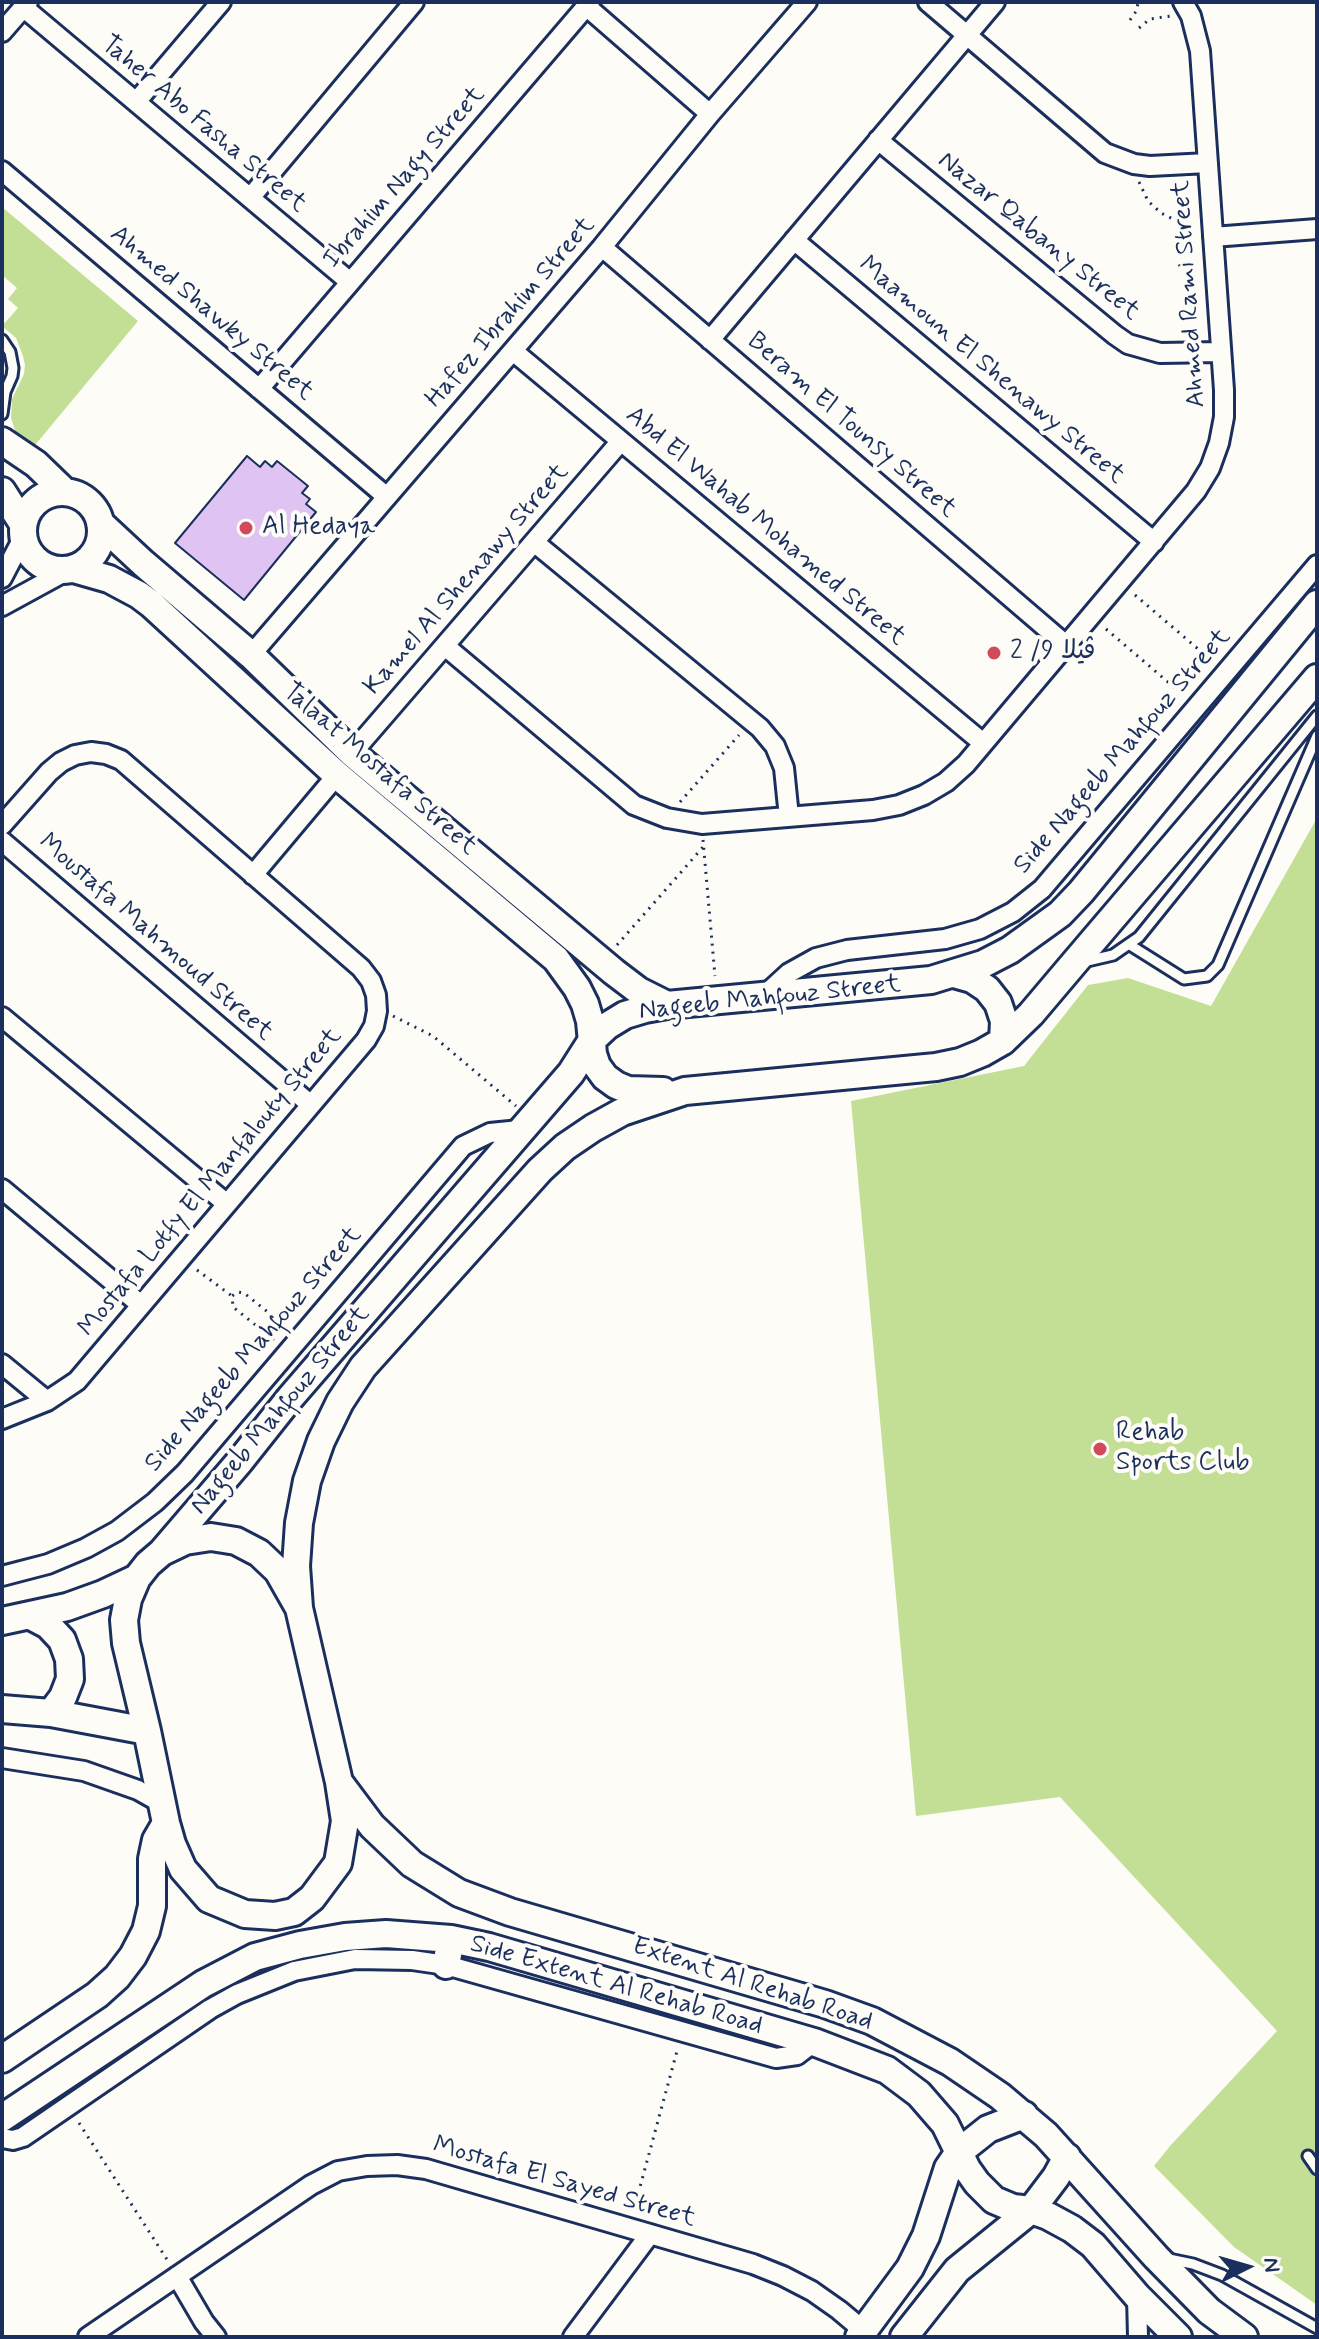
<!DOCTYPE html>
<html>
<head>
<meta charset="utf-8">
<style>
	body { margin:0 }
	#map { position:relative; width:1319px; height:2339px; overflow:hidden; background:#fdfcf7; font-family:Mynerve,sans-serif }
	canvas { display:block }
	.frame { position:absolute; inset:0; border:4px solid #1b2f5e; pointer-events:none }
	.north { position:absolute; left:1207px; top:2227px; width:80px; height:80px; -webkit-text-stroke:6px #fdfcf7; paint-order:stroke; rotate:85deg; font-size:22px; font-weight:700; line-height:32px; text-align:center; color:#1b2f5e }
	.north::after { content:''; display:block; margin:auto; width:28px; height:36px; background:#1b2f5e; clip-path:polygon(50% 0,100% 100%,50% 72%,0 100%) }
</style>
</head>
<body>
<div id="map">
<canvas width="1319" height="2339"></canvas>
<div class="frame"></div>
<div class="north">N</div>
</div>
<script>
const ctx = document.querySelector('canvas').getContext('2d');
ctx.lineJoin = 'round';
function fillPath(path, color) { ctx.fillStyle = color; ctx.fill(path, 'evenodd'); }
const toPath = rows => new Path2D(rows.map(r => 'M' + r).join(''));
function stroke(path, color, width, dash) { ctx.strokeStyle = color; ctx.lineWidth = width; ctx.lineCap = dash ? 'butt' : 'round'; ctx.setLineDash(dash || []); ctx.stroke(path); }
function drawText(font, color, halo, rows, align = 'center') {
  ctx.font = font + ' Mynerve,"Playpen Sans Arabic",sans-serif'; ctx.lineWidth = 8; ctx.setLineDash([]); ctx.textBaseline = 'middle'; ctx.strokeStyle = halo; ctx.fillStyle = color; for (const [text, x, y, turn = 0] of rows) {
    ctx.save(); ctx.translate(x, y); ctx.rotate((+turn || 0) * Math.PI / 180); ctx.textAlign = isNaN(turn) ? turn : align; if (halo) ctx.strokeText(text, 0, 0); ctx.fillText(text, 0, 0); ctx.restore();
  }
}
const green = toPath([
	[2,207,138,321,31,450,17,436,11,418,12,399,24,374,25,365,23,356,16,338,2,326,18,308,8,299,17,288,2,275],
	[1317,818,1317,2305,1234,2247,1154,2166,1170,2146,1277,2031,1060,1797,916,1816,851,1101,1024,1066,1088,985,1128,978,1211,1006]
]);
const building = toPath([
	[247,456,260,467,265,461,272,467,277,461,308,486,302,493,310,499,306,504,316,512,244,600,175,543,247,456]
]);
const path = toPath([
	[1130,20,1137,10,1138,2],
	[1139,28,1150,19,1171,16],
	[1139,182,1148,201,1161,213,1195,230],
	[1135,595,1211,660],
	[1106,629,1182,694],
	[680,802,739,735],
	[703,840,715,976],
	[617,945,704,846],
	[393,1016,433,1036,516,1106],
	[197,1270,232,1296],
	[274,1340,233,1307,232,1296,238,1292,244,1293,285,1326],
	[79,2123,168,2261],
	[634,2209,677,2051]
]);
const lane = toPath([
	[2,340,10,352,13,368,12,376,5,392,2,414],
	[1130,945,1184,979,1207,976,1218,965,1317,736],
	[1083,962,1113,955,1139,937,1317,716],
	[1308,2156,1317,2169],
	[1169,2259,1193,2264,1222,2275,1317,2328]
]);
const street = toPath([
	[928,2,1105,153,1134,164,1150,166,1208,163],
	[586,6,710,114],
	[23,7,350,282],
	[2,32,28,2],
	[136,102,221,2],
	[878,140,1115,335,1128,344,1160,353,1221,352],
	[2,171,387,497],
	[250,198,414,2],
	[1213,237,1317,229],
	[794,240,1154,542],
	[602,247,1066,645],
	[710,340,995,2],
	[513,351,983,743],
	[259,389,590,2],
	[534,542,760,728,775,746,784,768,789,817],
	[2,578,23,538],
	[2,606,68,570],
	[445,646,634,805,667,818,702,824,873,810,899,805,924,795,946,782,966,764,1196,491,1210,468,1219,443,1224,417,1224,390,1200,51,1191,16,1183,2],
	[251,655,602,247,710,114,807,2],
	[352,753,621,441],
	[2,825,49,772,61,762,75,755,91,752,106,754,121,760,361,968,371,981,376,995,377,1011,374,1026,366,1040,77,1381,47,1401,2,1419],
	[2,841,311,1105],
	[253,875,337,775],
	[765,995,789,973,816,958,847,950,945,939,980,929,1013,912,1042,889,1317,565],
	[2,1017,227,1204],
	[2,1189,141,1305],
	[2,1364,47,1401],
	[2,1576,48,1564,86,1548,117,1531,155,1502,185,1473,463,1146,490,1133,520,1130],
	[2,1758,84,1771,138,1790,163,1804],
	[2,2138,13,2140,23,2137,210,2009,237,1994,294,1971,355,1959,412,1960,446,1965,776,2058,797,2055,814,2042],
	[177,2276,204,2322,216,2337],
	[1137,2296,1138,2337],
	[88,2337,311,2185,338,2171,367,2166,397,2165,426,2169,753,2264,783,2276,812,2291,839,2310,864,2331],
	[573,2337,650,2234]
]);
const secondary = toPath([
	[2,441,36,464,65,492],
	[2,491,23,524],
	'23 531a39 39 0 1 1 78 0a39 39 0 1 1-78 0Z',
	[100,523,143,563,251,655,352,753,614,972,639,991,667,1005],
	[74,569,109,579,139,595,151,604,337,775,556,959,577,988,585,1004,590,1021,593,1054,597,1066,605,1077,616,1085,628,1090,663,1091],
	[954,974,972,979,987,989,998,1003,1004,1021,1003,1041],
	[211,1537,236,1541,259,1553,278,1571,299,1608,339,1782,345,1821,338,1863,312,1898,294,1912,275,1916,245,1914,209,1899,183,1869,172,1844,166,1823,147,1731,126,1643,124,1620,128,1599,137,1578,148,1564,162,1552,185,1541,211,1537],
	[162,1552,240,1461,290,1398,571,1073,592,1040,607,1026,625,1015,645,1009,667,1005,931,980,983,964,1010,950,1060,914,1081,892,1317,604],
	[299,1608,296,1566,299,1523,307,1481,321,1441,340,1402,363,1367,540,1170,565,1147,593,1128,622,1112,685,1091,936,1067,960,1062,982,1053,1003,1041,1031,1014,1075,962,1317,678],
	[31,1616,48,1625,62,1640,69,1659,70,1679,63,1697,51,1713],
	[2,1621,67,1607,103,1594,137,1578],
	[2,1709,51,1713,147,1731],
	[339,1782,372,1826,412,1864,459,1893,510,1912,825,2004,872,2021,950,2062,1000,2096,1046,2135,1156,2257,1209,2311,1244,2337],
	[446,1965,451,1939],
	[2,2059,97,1995,117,1977,133,1956,146,1931,152,1906,152,1859,156,1840,166,1823],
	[2,2118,203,1984,255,1957,300,1945,345,1937,386,1934,451,1939,489,1947,814,2042,887,2070,919,2094,945,2124,967,2169,977,2183,994,2200,1013,2208,1031,2210,1048,2216,1072,2229,1093,2245,1137,2296,1178,2337],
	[859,2337,910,2268,926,2236,948,2168,959,2152,988,2129,1024,2115],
	[904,2337,957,2270,1031,2210,1056,2177,1067,2157]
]);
const markers = [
	[246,528,8,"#d1495b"],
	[994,653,8,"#d1495b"],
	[1100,1449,8,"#d1495b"]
];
const streetNames = [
	["Taher Abo Fasha Street",203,125,40],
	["Ibrahim Nagy Street",405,178,-49],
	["Nazar Qabany Street",1038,237,39],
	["Ahmed Rami Street",1190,294,-94],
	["Hafez Ibrahim Street",511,313,-49],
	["Ahmed Shawky Street",211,314,40],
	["Maamoun El Shenawy Street",991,371,40],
	["Beram El Tounsy Street",851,426,41],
	["Abd El Wahab Mohamed Street",765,527,40],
	["Kamel Al Shenawy Street",467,580,-49],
	["Side Nageeb Mahfouz Street",1123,752,-49],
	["Talaat Mostafa Street",379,770,41],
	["Moustafa Mahmoud Street",155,938,41],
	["Nageeb Mahfouz Street",770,999,-6],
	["Mostafa Lotfy El Manfalouty Street",211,1183,-50],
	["Side Nageeb Mahfouz Street",254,1350,-49],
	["Nageeb Mahfouz Street",281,1411,-50],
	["Extent Al Rehab Road",752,1985,18],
	["Side Extent Al Rehab Road",616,1986,16],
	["Mostafa El Sayed Street",564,2183,16]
];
const poiNames = [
	["Al Hedaya",262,528],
	["ڤيلا 9/ 2",1010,653],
	["Rehab",1116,1434],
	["Sports Club",1116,1464]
];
fillPath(green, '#c3df96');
fillPath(building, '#dfc4f3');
stroke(building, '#1b2f5e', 2);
stroke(lane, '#1b2f5e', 15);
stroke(street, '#1b2f5e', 24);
stroke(secondary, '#1b2f5e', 32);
stroke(path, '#1b2f5e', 3, [2, 6]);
stroke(lane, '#fdfcf7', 9);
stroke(street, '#fdfcf7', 18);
stroke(secondary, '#fdfcf7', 26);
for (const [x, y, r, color] of markers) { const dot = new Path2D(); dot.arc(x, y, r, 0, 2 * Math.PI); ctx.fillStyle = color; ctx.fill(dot); stroke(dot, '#fdfcf7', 3); }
drawText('26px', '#1b2f5e', '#fdfcf7', streetNames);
drawText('26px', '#1b2f5e', '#fdfcf7', poiNames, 'left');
</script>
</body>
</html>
